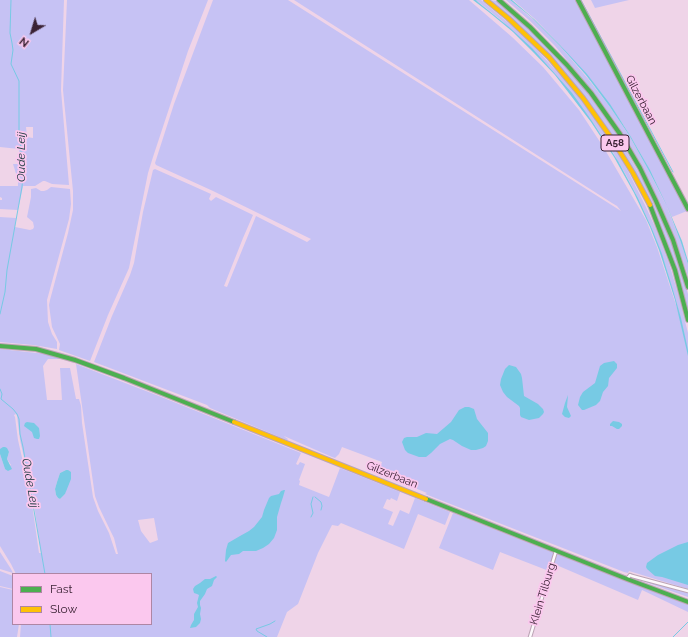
<!DOCTYPE html>
<html>
<head>
<meta charset="utf-8">
<style>
	body { margin:0 }
	#map { position:relative; width:688px; height:637px; overflow:hidden; background:#efd4e8; font-family:Raleway,sans-serif }
	canvas { display:block }
	.legend { position:absolute; left:12px; top:573px; width:140px; height:52px; box-sizing:border-box; background:#fbc8ee; border:1px solid #ae86a4; margin:0; padding:5px 7px; list-style:none; font-size:12px; color:#3a2234 }
	.legend li { display:flex; align-items:center; gap:8px; height:20px }
	.legend b { width:20px; border:1px solid #ae86a4 }
	.north { position:absolute; left:12px; top:12px; width:40px; height:40px; -webkit-text-stroke:3px #fbc8ee; paint-order:stroke; rotate:218deg; font-size:11px; font-weight:700; line-height:16px; text-align:center; color:#3a2234 }
	.north::after { content:''; display:block; margin:auto; width:14px; height:18px; background:#3a2234; clip-path:polygon(50% 0,100% 100%,50% 72%,0 100%) }
</style>
</head>
<body>
<div id="map">
<canvas width="688" height="637"></canvas>
<ul class="legend">
<li><b style="height:5px;background:#4caf50"></b>Fast</li>
<li><b style="height:5px;background:#ffc107"></b>Slow</li>
</ul>
<div class="north">N</div>
</div>
<script>
const ctx = document.querySelector('canvas').getContext('2d');
ctx.lineJoin = 'round';
function fillPath(path, color) { ctx.fillStyle = color; ctx.fill(path, 'evenodd'); }
const toPath = rows => new Path2D(rows.map(r => 'M' + r).join(''));
function stroke(path, color, width, dash) { ctx.strokeStyle = color; ctx.lineWidth = width; ctx.lineCap = dash ? 'butt' : 'round'; ctx.setLineDash(dash || []); ctx.stroke(path); }
function drawText(font, color, halo, rows, align = 'center') {
  ctx.font = font + ' Raleway,sans-serif'; ctx.lineWidth = 3.5; ctx.setLineDash([]); ctx.textBaseline = 'middle'; ctx.strokeStyle = halo; ctx.fillStyle = color; for (const [text, x, y, turn = 0] of rows) {
    ctx.save(); ctx.translate(x, y); ctx.rotate((+turn || 0) * Math.PI / 180); ctx.textAlign = isNaN(turn) ? turn : align; if (halo) ctx.strokeText(text, 0, 0); ctx.fillText(text, 0, 0); ctx.restore();
  }
}
const green = toPath([
	[0,0,64,0,61,90,69,185,52,184,45,181,43,181,35,186,23,186,21,196,18,210,0,209,0,200,2,200,2,198,0,197,0,186,18,186,18,180,13,164,20,164,19,149,0,147],
	[26,127,33,127,33,138,27,137],
	[67,0,208,0,188,51,153,157,148,173,129,268,108,315,90,361,59,350,60,344,52,327,49,305,50,300,68,233,73,210,73,191,63,90],
	[213,0,288,0,621,211,617,206,612,203,294,0,469,0,512,37,543,67,579,110,604,148,646,220,657,247,679,314,666,267,653,231,638,198,626,175,611,149,592,121,549,67,501,20,476,0,481,0,512,26,538,51,571,87,593,116,616,149,629,173,645,205,656,229,669,263,679,297,688,333,688,589,629,571,628,573,624,572,425,494,427,493,378,473,382,462,342,447,339,454,335,458,332,457,284,436,285,437,288,439,287,440,210,408,207,405,94,362,112,316,130,275,134,263,143,212,153,170,155,169,211,194,209,199,211,201,216,197,253,215,243,238,224,286,227,287,256,216,307,242,311,239,213,191,156,165,155,163,174,104],
	[489,0,497,1,525,25,551,50,586,91,616,133,643,180,666,228,680,266,688,294,688,311,676,270,661,227,642,186,615,139,584,95,554,60,522,28],
	[506,0,510,0,536,22,560,46,589,80,610,107,629,135,649,171,666,205,655,181,638,149,624,126,601,93,560,45,535,19,513,0,575,0,687,211,672,217,667,207,680,240,688,264,688,276,674,235,659,201,639,161,618,126,592,90,555,46,529,20],
	[591,0,629,0,595,8],
	[51,187,70,189,71,204,69,219,47,300,48,322,52,334,57,342,57,349,33,345,0,342,0,217,16,218,15,227,30,230,33,229,34,227,33,222,27,217,31,197,31,189,36,188,41,191,44,191,47,190],
	[0,349,46,354,61,359,48,359,43,366,47,400,62,400,60,368,70,368,76,399,79,399,81,406,82,423,93,497,98,511,109,533,116,554,118,554,114,538,111,532,99,507,95,496,76,364,159,396,301,453,296,464,298,465,300,462,305,464,299,480,300,481,299,485,329,497,340,468,400,492,397,501,391,498,390,500,387,499,383,508,393,512,388,524,393,526,400,510,409,514,415,498,450,512,445,525,418,514,404,549,341,523,338,526,332,525,318,553,298,604,287,612,277,637,20,637,21,624,151,624,151,574,16,574,11,564,0,546,0,454,5,469,11,465,7,459,9,452,1,449,0,450],
	[16,414,17,416,20,440,33,497,41,553,39,553,31,497,18,440,15,417,14,415],
	[66,470,68,470,65,494,60,499,58,498,56,495,55,489,57,482,60,473],
	[154,518,158,540,150,543,141,531,138,520],
	[453,513,554,553,549,571,500,552,493,570,439,548],
	[0,552,11,569,13,573,0,569],
	[557,554,625,581,688,605,688,612,642,590,638,600,554,564],
	[0,571,13,576,13,589,0,586],
	[634,578,688,591,688,597],
	[0,587,13,590,13,624,19,624,17,637,0,637]
]);
const water = toPath([
	[473,0,476,0,478,2,509,27,532,48,549,67,572,93,592,121,618,161,638,198,653,231,662,254,673,290,681,318,688,350,688,356,675,300,659,250,650,227,634,193,614,157,591,122,555,75,534,53,513,32,490,13],
	[510,0,512,0,534,19,560,45,587,74,610,104,631,137,650,170,667,206,682,241,688,261,688,264,680,240,667,206,649,171,629,135,610,107,586,75,560,46,531,17],
	[614,361,617,364,617,368,609,378,608,386,603,392,600,401,596,405,584,410,582,410,578,405,580,397,583,392,595,383,600,366,604,363],
	[509,365,516,367,521,374,522,378,524,396,538,404,543,409,544,412,543,414,539,418,529,420,521,417,520,415,520,408,519,406,507,397,503,392,500,385,501,379,505,369],
	[568,395,567,407,571,416,569,418,565,417,562,414,565,403],
	[465,407,469,407,474,409,477,419,488,433,488,441,486,446,483,448,476,450,471,450,462,446,453,440,450,439,440,444,431,453,426,457,419,457,408,453,405,450,402,442,404,438,407,437,417,437,426,433,437,434,451,422,459,410],
	[613,421,619,422,622,424,622,426,619,429,617,429,612,426,610,426,610,424],
	[27,422,34,423,39,428,40,436,39,439,37,439,34,438,32,432,24,426,25,423],
	[3,447,5,447,7,448,9,452,7,459,12,469,8,471,5,469,0,454,0,449],
	[66,470,68,470,71,472,71,479,65,494,60,499,58,498,56,495,55,489,57,482,60,473],
	[284,490,285,490,283,497,281,503,277,517,277,530,274,538,269,544,263,548,256,551,243,551,239,554,231,555,226,562,225,561,226,550,228,543,240,536,249,531,254,527,262,517,264,510,269,498,271,496,279,494,281,491],
	[688,542,688,585,662,577,655,576,647,569,646,567,647,563,658,555,678,545],
	[216,576,217,577,214,580,212,586,207,589,205,594,200,601,200,605,201,608,200,614,201,619,200,623,196,627,190,628,191,625,194,620,194,614,198,607,197,603,199,595,197,594,194,593,193,589,195,586,200,583,205,579,210,579]
]);
const stream = toPath([
	[581,0,673,172],
	[0,314,5,292,7,270,22,187,23,174,19,131,19,81,11,64,13,50,12,43,10,33,11,0],
	[0,389,2,394,1,399,13,409,17,414,19,419,20,434,23,447,45,574],
	[315,497,321,502,322,506,321,510],
	[311,517,313,513,311,504,313,497],
	[50,624,51,637],
	[267,637,257,631,256,629,270,624,275,621],
	[673,637,688,622]
]);
const street = toPath([
	[627,579,630,575,632,576,688,591],
	[530,637,556,551]
]);
const fast = toPath([
	[499,0,530,27,567,65,591,93,620,134,640,168,656,201,673,240,688,287],
	[578,0,688,209],
	[650,205,675,270,688,320],
	[0,346,36,349,75,360,124,378,234,422],
	[426,499,627,579,688,602]
]);
const slow = toPath([
	[486,0,508,18,549,57,583,98,612,139,633,173,650,205],
	[234,422,426,499]
]);
const shields = [
	[615,143,28]
];
const shieldNames = [
	["A58",615,143]
];
const streetNames = [
	["Gilzerbaan",641,100,62],
	["Gilzerbaan",392,475,22],
	["Klein Tilburg",543,594,-73]
];
const waterNames = [
	["Oude Leij",21,157,-90],
	["Oude Leij",30,483,80]
];
fillPath(green, '#c6c2f4');
fillPath(water, '#77cae4');
stroke(stream, '#77cae4', 1);
stroke(street, '#bba4b5', 4.5);
stroke(fast, '#bba4b5', 6);
stroke(slow, '#bba4b5', 6);
stroke(street, '#fdf9fc', 2.5);
stroke(fast, '#4caf50', 4);
stroke(slow, '#ffc107', 4);
for (const [x, y, w] of shields) { const box = new Path2D(); box.roundRect(x - w / 2, y - 8, w, 16, 3); ctx.fillStyle = '#fbc8ee'; ctx.fill(box); stroke(box, '#3a2234', 1); }
drawText('bold 10px', '#3a2234', null, shieldNames);
drawText('11px', '#3a2234', '#fbc8ee', streetNames);
drawText('italic 12px', '#254047', '#fbc8ee', waterNames);
</script>
</body>
</html>
